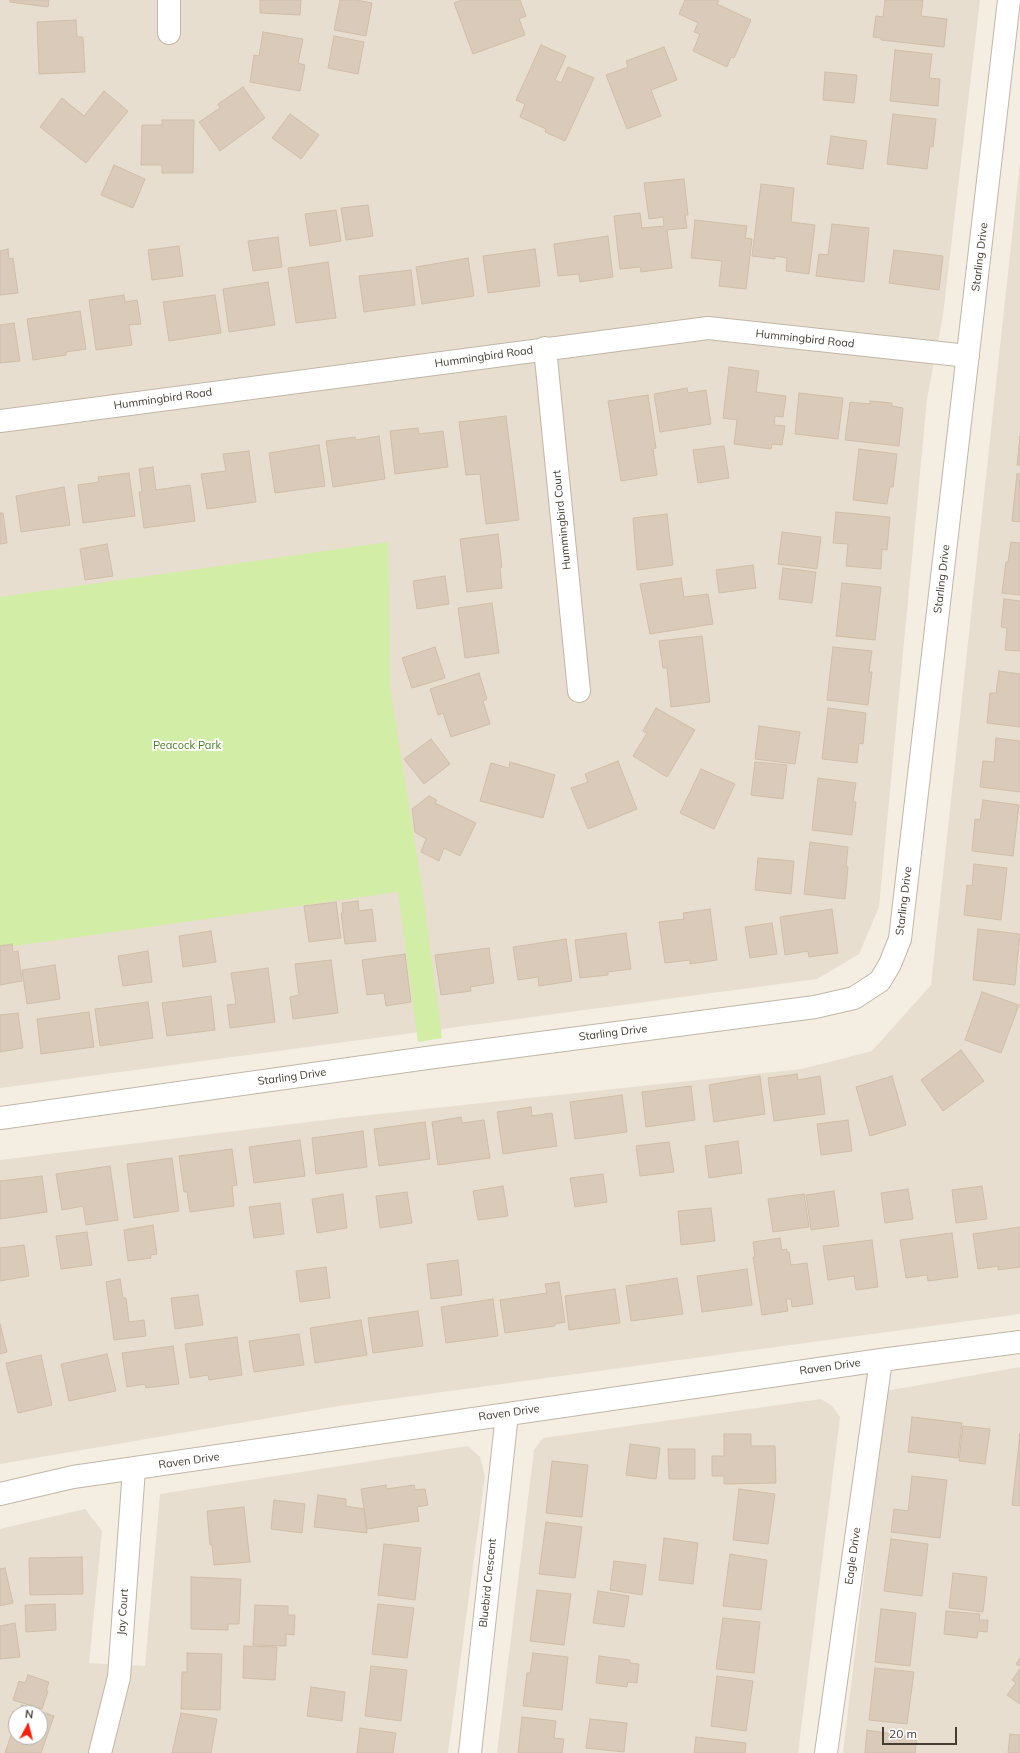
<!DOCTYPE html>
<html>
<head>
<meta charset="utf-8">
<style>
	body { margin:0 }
	#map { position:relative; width:1020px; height:1753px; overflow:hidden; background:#f3ede2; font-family:Mulish,sans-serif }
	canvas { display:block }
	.north { position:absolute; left:8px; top:1705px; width:40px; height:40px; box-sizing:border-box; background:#fff; border:1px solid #b5b1ad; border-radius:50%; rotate:7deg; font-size:11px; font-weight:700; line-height:16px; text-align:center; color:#453c32 }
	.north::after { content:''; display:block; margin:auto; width:14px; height:18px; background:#ff1e0d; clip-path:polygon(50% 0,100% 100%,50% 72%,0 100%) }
	.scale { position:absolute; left:882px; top:1727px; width:75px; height:18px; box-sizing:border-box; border:2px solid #453c32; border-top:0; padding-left:5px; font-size:12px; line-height:14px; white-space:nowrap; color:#453c32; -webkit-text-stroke:3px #fff; paint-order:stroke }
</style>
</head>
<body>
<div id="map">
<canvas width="1020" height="1753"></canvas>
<div class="north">N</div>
<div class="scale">20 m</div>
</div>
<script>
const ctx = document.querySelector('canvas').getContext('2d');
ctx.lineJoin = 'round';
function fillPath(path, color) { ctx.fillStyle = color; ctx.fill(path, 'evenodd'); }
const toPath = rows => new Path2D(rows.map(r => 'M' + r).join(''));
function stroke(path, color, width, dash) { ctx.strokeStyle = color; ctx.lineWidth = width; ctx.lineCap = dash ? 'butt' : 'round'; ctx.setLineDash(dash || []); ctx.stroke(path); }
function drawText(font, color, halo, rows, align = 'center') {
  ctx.font = font + ' Mulish,sans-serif'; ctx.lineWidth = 4; ctx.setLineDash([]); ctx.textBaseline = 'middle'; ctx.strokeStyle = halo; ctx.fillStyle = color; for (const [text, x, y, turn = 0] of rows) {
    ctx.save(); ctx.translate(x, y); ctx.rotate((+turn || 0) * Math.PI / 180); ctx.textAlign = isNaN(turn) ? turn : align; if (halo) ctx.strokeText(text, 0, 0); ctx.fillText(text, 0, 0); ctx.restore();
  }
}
const residential = toPath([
	[0,0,980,0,943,315,927,399,879,907,859,954,817,979,0,1088],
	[1020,162,1020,1314,339,1406,0,1464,0,1160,341,1118,802,1069,872,1051,931,985],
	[1020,1367,1020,1753,843,1753,886,1391],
	[821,1399,832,1406,840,1417,798,1753,497,1753,534,1450,543,1438],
	[468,1446,480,1457,485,1476,448,1753,0,1753,0,1529,85,1509,102,1531,89,1663,145,1666,160,1494],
	[16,1713,40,1713,40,1737,16,1737]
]);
const green = toPath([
	[388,542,390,689,422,887,442,1038,418,1042,398,892,0,948,0,597]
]);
const building = toPath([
	[10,0,49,0,48,7,10,2,10,0],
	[260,0,301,0,300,15,260,13,260,0],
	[340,0,356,0,372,3,366,36,334,30,340,0],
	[462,0,520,0,526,16,519,19,525,35,473,54,454,3,462,0],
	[685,0,717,0,719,1,717,4,751,20,734,58,731,57,727,67,693,51,700,34,694,32,698,23,679,14,685,0],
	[885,0,923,0,921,16,947,19,944,47,881,40,881,38,873,37,876,16,883,17,885,0],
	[76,20,77,37,83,37,85,72,39,74,37,22,76,20],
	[263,32,303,39,298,63,305,65,300,91,250,82,254,55,259,56,263,32],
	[334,36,364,42,358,74,328,68,334,36],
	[541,45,566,56,555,80,561,83,568,67,594,78,565,141,545,132,546,129,520,117,525,104,516,100,541,45],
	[664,47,677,80,651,90,661,116,627,129,606,75,628,67,626,61,664,47],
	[895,50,932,54,929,78,940,79,938,106,890,101,895,50],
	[825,72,857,75,854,103,823,100,825,72],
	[243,87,265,118,220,151,199,122,220,108,218,104,243,87],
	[104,91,128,111,86,163,40,127,62,98,84,116,104,91],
	[290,114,319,135,301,159,272,138,290,114],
	[893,114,936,119,933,147,930,146,927,169,887,164,893,114],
	[162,120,194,120,193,173,162,173,162,165,141,165,142,125,162,125,162,120],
	[831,136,867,141,863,169,827,164,831,136],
	[114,165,145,179,133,208,101,195,114,165],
	[684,179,688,215,685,215,687,228,667,230,672,268,641,272,640,267,620,269,614,216,640,213,642,228,664,226,663,217,649,219,644,183,684,179],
	[761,184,794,188,791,222,815,225,809,274,786,271,787,258,775,256,775,259,752,256,761,184],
	[368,205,373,236,346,240,341,208,368,205],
	[336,210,341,241,310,246,305,214,336,210],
	[695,220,747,226,745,238,752,239,746,289,719,286,722,261,691,258,695,220],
	[832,224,869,228,864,282,816,276,819,254,828,255,832,224],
	[608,236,613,277,580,282,579,274,558,276,554,244,608,236],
	[278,237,282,267,253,271,248,241,278,237],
	[179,246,183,276,152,280,148,250,179,246],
	[8,249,9,259,13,258,18,293,0,295,0,251,8,249],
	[535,249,540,286,488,293,483,256,535,249],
	[894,250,943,256,939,290,889,283,894,250],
	[468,258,474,296,422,304,416,267,468,258],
	[328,262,336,318,296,323,288,268,328,262],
	[411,270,415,305,364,312,359,276,411,270],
	[268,282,275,325,229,332,223,289,268,282],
	[124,295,125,302,137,300,141,324,129,325,132,345,96,350,89,300,124,295],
	[215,295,221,333,169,341,163,302,215,295],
	[80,311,86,349,66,352,66,355,33,360,27,319,80,311],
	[14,323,20,361,0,363,0,325,14,323],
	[729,367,759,371,756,392,786,396,783,417,775,416,774,425,785,426,782,445,772,444,771,449,734,444,737,420,723,418,729,367],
	[687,388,688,393,706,390,711,424,660,432,654,394,687,388],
	[799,393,843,398,838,439,795,434,799,393],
	[648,395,656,448,653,449,657,475,621,481,608,401,648,395],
	[870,401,892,403,892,406,903,408,899,446,845,440,850,402,870,404,870,401],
	[506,416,519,520,486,524,480,474,466,475,459,422,506,416],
	[418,428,419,434,443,431,448,467,395,474,390,431,418,428],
	[379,436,385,479,333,487,326,441,355,437,356,440,379,436],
	[1020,436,1020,465,1017,465,1020,436],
	[319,445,325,486,275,493,269,453,319,445],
	[724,446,729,478,698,483,693,450,724,446],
	[859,449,897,454,893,487,890,487,887,504,853,500,859,449],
	[249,451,256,502,207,509,201,474,226,471,223,454,249,451],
	[153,467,156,490,190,485,195,521,144,528,139,492,142,492,139,469,153,467],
	[129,473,135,516,83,523,78,485,99,482,98,477,129,473],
	[1017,474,1020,474,1020,522,1012,521,1017,474],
	[64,487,70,525,21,532,16,496,64,487],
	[836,512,890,517,887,550,882,549,881,569,846,566,848,544,833,543,836,512],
	[0,513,3,513,7,543,0,544,0,513],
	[667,514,673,565,637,570,633,518,667,514],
	[782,532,821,537,817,569,778,564,782,532],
	[498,534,502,567,500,568,502,588,467,592,460,539,498,534],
	[1011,542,1020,543,1020,595,1002,593,1006,562,1008,562,1011,542],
	[107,544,113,576,85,580,80,549,107,544],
	[753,565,756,588,719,593,716,570,753,565],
	[783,568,816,572,812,603,779,599,783,568],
	[445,576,449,604,417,609,413,581,445,576],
	[681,578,684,597,708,594,713,624,650,634,640,584,681,578],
	[842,583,881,587,875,640,836,636,842,583],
	[1004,599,1020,601,1020,651,1005,650,1007,628,1001,627,1004,599],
	[492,603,499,653,465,658,458,608,492,603],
	[702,636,710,702,671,707,667,668,663,668,659,641,702,636],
	[435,647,445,678,412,688,402,658,435,647],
	[833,647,872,651,869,672,872,672,868,705,827,700,833,647],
	[999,671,1020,674,1020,727,987,723,990,693,996,693,999,671],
	[479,673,487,699,483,701,490,724,451,737,443,713,438,715,430,689,479,673],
	[656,708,695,730,667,777,633,756,647,733,643,731,656,708],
	[828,708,866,713,863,744,859,743,857,763,822,759,828,708],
	[759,726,800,732,795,764,755,759,759,726],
	[996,738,1020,741,1020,792,980,787,983,761,994,762,996,738],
	[431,739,450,764,424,784,404,759,431,739],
	[618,761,637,809,588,829,571,788,588,782,585,774,618,761],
	[510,762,555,775,543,818,480,801,491,763,509,768,510,762],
	[755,762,787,765,783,799,751,795,755,762],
	[701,769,735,784,714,829,680,813,701,769],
	[818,778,856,783,853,802,856,802,852,835,812,830,818,778],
	[429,796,437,800,435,803,476,823,460,856,444,848,439,861,421,852,426,839,415,832,412,809,429,796],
	[983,800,1019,805,1013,856,972,851,975,819,980,820,983,800],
	[810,842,848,847,846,867,848,867,845,899,804,894,810,842],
	[758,858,794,861,791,894,755,890,758,858],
	[974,864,1007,868,1001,920,964,915,967,885,972,886,974,864],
	[358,901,359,911,372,909,376,941,345,944,341,913,343,913,342,903,358,901],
	[336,902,341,938,309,942,304,906,336,902],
	[710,909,717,960,690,964,690,960,665,963,659,922,684,919,683,913,710,909],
	[832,909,838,953,809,957,808,951,785,955,780,917,832,909],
	[772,923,777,954,750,958,745,927,772,923],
	[978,929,1020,934,1015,985,973,980,978,929],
	[211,931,216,962,183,967,179,936,211,931],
	[626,933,631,969,608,972,608,975,580,978,575,940,626,933],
	[566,939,572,981,539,986,538,977,518,980,513,947,566,939],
	[12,944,13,952,18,951,22,981,0,985,0,946,12,944],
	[489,948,494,983,470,987,471,991,441,995,435,955,489,948],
	[148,951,152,982,123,986,118,956,148,951],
	[405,954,411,1002,386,1006,384,993,367,995,362,960,405,954],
	[331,960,338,1013,293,1019,290,997,299,995,295,964,331,960],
	[55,965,60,999,27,1004,22,970,55,965],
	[268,968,275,1022,230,1028,227,1005,236,1004,231,973,268,968],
	[982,992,1019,1005,1001,1053,965,1040,982,992],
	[211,996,215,1030,167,1036,162,1003,211,996],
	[148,1002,153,1038,100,1046,95,1009,148,1002],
	[89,1012,94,1047,41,1054,37,1019,89,1012],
	[18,1013,23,1048,0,1052,0,1015,18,1013],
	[961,1050,984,1081,943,1111,921,1080,961,1050],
	[797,1074,798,1080,820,1076,825,1114,774,1121,768,1078,797,1074],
	[760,1076,765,1114,714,1122,709,1085,760,1076],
	[892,1076,906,1125,870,1136,856,1087,892,1076],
	[691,1086,695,1120,646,1127,642,1092,691,1086],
	[622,1095,627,1132,575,1139,570,1102,622,1095],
	[531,1107,532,1116,552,1113,557,1146,503,1154,497,1112,531,1107],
	[461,1117,462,1123,484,1120,490,1158,438,1165,432,1122,461,1117],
	[848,1120,852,1151,821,1155,817,1124,848,1120],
	[425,1122,430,1159,379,1166,374,1129,425,1122],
	[363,1131,367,1167,316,1174,312,1138,363,1131],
	[300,1140,305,1176,254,1183,249,1147,300,1140],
	[738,1141,742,1173,709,1178,705,1146,738,1141],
	[669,1142,674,1172,640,1176,636,1146,669,1142],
	[232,1149,237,1185,232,1186,234,1206,190,1212,187,1192,184,1192,179,1156,232,1149],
	[172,1158,179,1211,134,1218,127,1164,172,1158],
	[110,1166,118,1220,86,1225,83,1206,62,1210,56,1174,110,1166],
	[603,1174,607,1202,575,1207,570,1178,603,1174],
	[42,1176,47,1212,0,1219,0,1181,42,1176],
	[503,1186,508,1216,478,1220,473,1191,503,1186],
	[982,1186,987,1219,956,1223,952,1190,982,1186],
	[908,1189,913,1219,885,1223,881,1193,908,1189],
	[834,1191,839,1226,811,1230,806,1195,834,1191],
	[407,1192,412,1223,380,1228,376,1196,407,1192],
	[343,1194,347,1228,317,1233,312,1199,343,1194],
	[804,1194,809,1227,773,1232,768,1199,804,1194],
	[280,1203,284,1234,254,1238,249,1207,280,1203],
	[711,1208,715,1241,681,1245,678,1211,711,1208],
	[153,1225,157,1254,150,1255,151,1258,128,1261,124,1230,153,1225],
	[1020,1227,1020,1267,998,1270,998,1266,978,1269,973,1234,1020,1227],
	[87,1232,92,1265,61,1269,56,1236,87,1232],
	[952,1233,958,1277,928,1281,927,1275,906,1278,900,1240,952,1233],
	[780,1238,782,1250,787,1249,787,1253,789,1252,791,1265,807,1263,813,1304,792,1307,791,1299,786,1299,788,1311,762,1315,753,1257,755,1257,753,1242,780,1238],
	[872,1240,878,1287,856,1290,854,1276,828,1280,823,1246,872,1240],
	[24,1245,29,1276,0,1281,0,1248,24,1245],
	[458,1260,462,1295,431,1299,427,1264,458,1260],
	[326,1267,330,1298,300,1302,296,1271,326,1267],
	[747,1269,752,1305,702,1312,697,1276,747,1269],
	[677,1278,683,1314,631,1321,626,1286,677,1278],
	[120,1279,123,1298,126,1298,129,1322,144,1320,146,1336,114,1340,106,1282,120,1279],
	[559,1282,565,1322,555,1324,555,1326,505,1333,500,1300,547,1293,545,1284,559,1282],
	[615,1289,620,1323,569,1330,565,1296,615,1289],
	[198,1295,203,1325,175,1329,171,1298,198,1295],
	[493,1299,498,1336,446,1343,441,1307,493,1299],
	[418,1311,423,1346,373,1353,368,1318,418,1311],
	[361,1320,367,1355,315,1363,310,1328,361,1320],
	[0,1324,7,1352,0,1354,0,1324],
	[299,1334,304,1365,254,1372,249,1341,299,1334],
	[237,1337,242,1375,209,1380,208,1375,190,1378,185,1344,237,1337],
	[173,1346,179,1384,146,1388,145,1384,127,1387,122,1353,173,1346],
	[107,1354,116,1391,69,1401,61,1364,107,1354],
	[41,1355,52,1405,18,1413,6,1363,41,1355],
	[912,1417,962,1423,958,1458,908,1452,912,1417],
	[963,1426,990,1429,985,1464,959,1461,963,1426],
	[724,1434,751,1434,751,1446,775,1446,776,1483,724,1484,724,1476,712,1476,712,1456,724,1456,724,1434],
	[1020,1434,1020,1506,1012,1505,1020,1434],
	[630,1444,660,1448,656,1479,626,1475,630,1444],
	[668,1449,695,1449,695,1479,669,1479,668,1449],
	[552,1461,588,1465,582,1517,546,1513,552,1461],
	[912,1476,947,1480,940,1538,891,1532,894,1509,908,1511,912,1476],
	[386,1485,386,1489,414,1485,415,1490,425,1489,428,1505,417,1507,419,1521,367,1529,361,1489,386,1485],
	[739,1489,775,1494,768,1544,733,1540,739,1489],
	[318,1495,346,1499,346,1506,364,1509,367,1533,314,1527,318,1495],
	[274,1500,305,1504,302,1533,271,1529,274,1500],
	[244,1507,250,1562,214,1565,212,1545,210,1545,207,1511,244,1507],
	[546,1522,582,1527,575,1578,539,1574,546,1522],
	[664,1538,698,1543,693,1584,659,1580,664,1538],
	[891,1539,928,1544,922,1596,884,1591,891,1539],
	[384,1544,421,1548,415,1600,378,1595,384,1544],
	[730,1554,767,1560,761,1610,723,1606,730,1554],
	[82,1557,83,1594,30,1595,29,1558,82,1557],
	[614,1561,646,1565,642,1595,610,1590,614,1561],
	[5,1568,13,1603,0,1606,0,1569,5,1568],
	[953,1573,987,1577,983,1612,949,1608,953,1573],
	[191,1577,241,1579,239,1624,228,1624,228,1630,191,1629,191,1577],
	[537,1590,571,1594,564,1645,530,1641,537,1590],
	[598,1591,629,1596,624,1627,593,1623,598,1591],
	[55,1604,56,1630,26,1632,25,1605,55,1604],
	[378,1604,414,1608,407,1658,372,1654,378,1604],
	[255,1605,288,1606,288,1615,295,1615,294,1635,286,1634,286,1646,253,1645,255,1605],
	[881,1609,916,1613,910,1666,875,1662,881,1609],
	[946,1611,980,1614,979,1620,988,1620,987,1632,978,1631,977,1638,944,1634,946,1611],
	[723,1618,760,1622,754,1673,716,1669,723,1618],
	[15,1623,20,1657,0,1659,0,1626,15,1623],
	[244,1646,277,1647,275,1680,243,1678,244,1646],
	[187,1653,222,1654,220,1710,181,1709,182,1672,187,1672,187,1653],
	[533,1653,568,1657,562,1710,523,1706,527,1673,530,1673,533,1653],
	[599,1656,630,1660,630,1663,639,1664,637,1683,628,1682,627,1687,596,1683,599,1656],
	[1020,1658,1020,1666,1016,1664,1020,1658],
	[371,1666,407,1670,401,1721,365,1716,371,1666],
	[875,1668,914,1672,907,1724,869,1720,875,1668],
	[1020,1669,1020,1704,1007,1695,1016,1683,1012,1680,1020,1669],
	[28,1675,49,1682,46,1691,48,1691,42,1709,13,1700,19,1681,25,1683,28,1675],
	[717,1676,753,1681,746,1731,711,1726,717,1676],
	[311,1687,345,1692,342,1721,307,1716,311,1687],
	[22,1705,54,1716,41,1753,5,1753,14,1727,8,1725,13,1711,17,1713,16,1737,40,1737,40,1713,19,1713,22,1705],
	[181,1713,217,1719,211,1753,172,1753,181,1713],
	[522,1717,556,1721,554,1738,564,1739,562,1753,518,1753,522,1717],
	[590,1719,627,1723,624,1752,586,1748,590,1719],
	[360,1728,396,1733,393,1753,357,1753,360,1728],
	[867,1730,917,1738,915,1753,865,1753,867,1730],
	[1010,1734,1020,1735,1020,1753,1008,1753,1010,1734],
	[696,1737,746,1743,745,1753,694,1753,696,1737]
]);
const minor = toPath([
	[169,33,169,0],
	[545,348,579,691],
	[0,421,708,328,968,356],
	[0,1118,434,1057,815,1007,854,998,880,981,890,964,900,939,1009,0],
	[0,1494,73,1477,881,1360,1020,1342],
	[100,1753,119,1677,134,1469],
	[470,1753,507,1414],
	[826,1753,881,1360]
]);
const streetNames = [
	["Starling Drive",980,257,-83],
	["Hummingbird Road",805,339,6],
	["Hummingbird Road",484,357,-8],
	["Hummingbird Road",163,399,-8],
	["Hummingbird Court",562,520,-96],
	["Starling Drive",942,579,-83],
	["Starling Drive",904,901,-83],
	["Starling Drive",613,1033,-7],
	["Starling Drive",292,1077,-8],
	["Raven Drive",830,1367,-8],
	["Raven Drive",509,1413,-8],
	["Raven Drive",189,1461,-8],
	["Eagle Drive",853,1556,-82],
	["Bluebird Crescent",488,1583,-84],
	["Jay Court",123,1612,-86]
];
const parkNames = [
	["Peacock Park",187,746]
];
fillPath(residential, '#e8decf');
fillPath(green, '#d2eda5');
fillPath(building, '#d9cab9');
stroke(building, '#d1bea9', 1);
stroke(minor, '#c2b6a7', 24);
stroke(minor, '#fff', 22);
drawText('11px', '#453c32', '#fff', streetNames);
drawText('11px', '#4a7c20', '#fff', parkNames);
</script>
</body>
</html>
